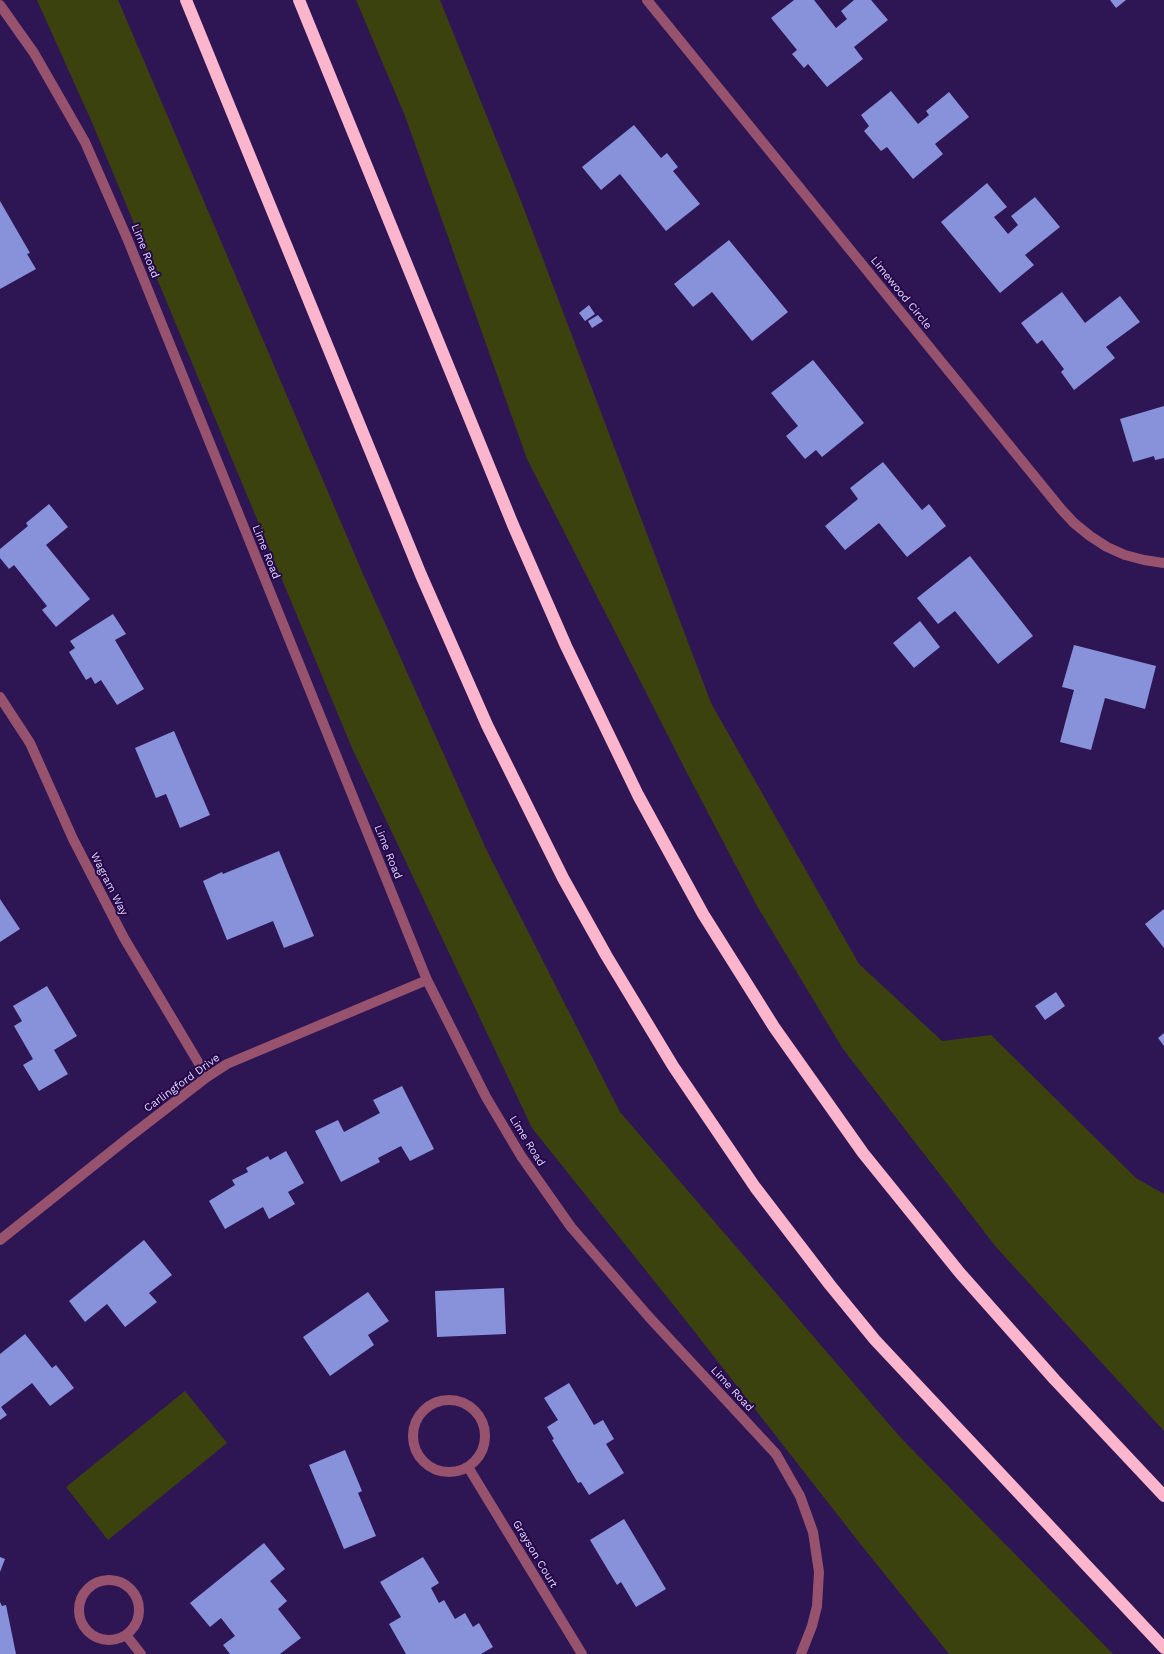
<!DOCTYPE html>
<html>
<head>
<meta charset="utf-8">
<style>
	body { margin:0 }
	canvas { display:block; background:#2e1554 }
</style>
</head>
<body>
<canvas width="1164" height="1654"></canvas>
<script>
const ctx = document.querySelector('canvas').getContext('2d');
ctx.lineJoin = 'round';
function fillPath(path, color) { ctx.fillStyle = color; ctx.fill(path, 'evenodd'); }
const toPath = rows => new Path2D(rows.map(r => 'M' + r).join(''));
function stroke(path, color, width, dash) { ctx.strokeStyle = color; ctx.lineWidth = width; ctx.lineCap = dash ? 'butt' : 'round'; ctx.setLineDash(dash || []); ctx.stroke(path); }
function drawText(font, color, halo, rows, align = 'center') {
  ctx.font = font + ' "Work Sans",sans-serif'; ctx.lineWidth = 4; ctx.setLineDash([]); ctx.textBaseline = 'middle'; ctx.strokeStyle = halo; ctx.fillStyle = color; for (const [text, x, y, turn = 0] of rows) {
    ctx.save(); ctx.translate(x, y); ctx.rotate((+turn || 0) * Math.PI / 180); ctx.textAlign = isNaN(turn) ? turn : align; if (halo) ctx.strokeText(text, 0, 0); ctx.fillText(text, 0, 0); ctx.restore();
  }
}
const green = toPath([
	[37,0,118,0,363,574,487,851,620,1112,900,1437,1113,1654,949,1654,858,1541,687,1322,532,1128,352,748,94,127],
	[356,0,440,0,521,201,711,703,859,964,942,1041,991,1035,1136,1178,1164,1194,1164,1431,996,1247,843,1049,757,906,685,769,527,459,405,116],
	[185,1391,227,1443,108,1540,66,1487]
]);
const building = toPath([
	[794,0,814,0,836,28,847,19,841,11,854,0,871,0,888,20,854,47,863,59,827,87,808,64,804,68,792,54,797,50,771,18],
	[1110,0,1126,0,1116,8],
	[891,91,918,124,929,115,926,111,949,92,969,117,935,144,943,154,913,179,887,147,881,151,864,131,869,126,861,115],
	[634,125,661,158,667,153,678,167,673,171,700,204,666,231,620,174,601,190,582,167],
	[987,183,1007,207,994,217,1008,234,1018,225,1011,216,1035,197,1060,227,1025,255,1034,265,1000,293,941,222],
	[0,201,30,253,27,254,36,269,0,289],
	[729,240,788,312,752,341,712,292,693,307,674,284],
	[1062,292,1085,323,1120,296,1140,322,1106,347,1115,358,1074,390,1061,372,1064,369,1042,340,1037,344,1021,323],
	[589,305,595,314,585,321,579,313],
	[598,315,603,321,592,328,588,321],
	[813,360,864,423,822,457,816,450,805,459,786,436,798,426,771,393],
	[1164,406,1164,458,1155,460,1154,456,1133,462,1120,419],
	[883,462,922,510,929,504,946,526,907,557,879,523,845,550,825,526,858,499,850,488],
	[49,504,68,527,46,545,90,599,56,627,42,610,47,606,14,565,9,569,0,558,0,549,28,526,26,523],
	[970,556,1033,636,998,664,955,611,938,624,917,598],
	[113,614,126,634,115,640,144,689,117,705,101,680,95,684,91,677,86,680,69,652,75,648,70,641],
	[920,621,940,647,914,668,893,643],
	[1074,645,1156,666,1145,709,1105,698,1091,750,1060,742,1074,690,1062,687],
	[174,731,210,815,180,828,166,794,156,798,135,748],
	[279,851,314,936,284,948,273,921,227,940,203,881,222,872,223,874],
	[0,899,20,929,0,942],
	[1164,909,1164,948,1145,924],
	[47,986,77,1036,54,1050,68,1074,39,1091,23,1065,33,1059,14,1026,22,1021,13,1006],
	[1056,992,1065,1006,1045,1020,1035,1006],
	[1164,1033,1164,1046,1158,1038],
	[402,1086,434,1149,410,1161,401,1146,378,1158,380,1162,341,1182,315,1131,338,1120,344,1132,380,1113,373,1100],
	[286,1151,304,1183,288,1192,295,1204,269,1219,263,1207,225,1229,209,1201,235,1185,232,1180,248,1172,246,1168,268,1156,270,1160],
	[144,1240,172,1275,149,1293,157,1302,125,1327,107,1304,85,1322,69,1301],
	[504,1288,506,1334,437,1337,435,1291],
	[368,1292,389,1321,368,1335,374,1345,330,1376,303,1337],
	[25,1334,52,1368,56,1365,74,1388,50,1406,32,1383,1,1407,7,1415,0,1420,0,1354],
	[569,1383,594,1425,603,1420,614,1439,606,1444,624,1473,589,1495,581,1482,578,1483,552,1440,554,1439,547,1427,558,1420,544,1398],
	[345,1450,362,1491,358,1493,376,1536,344,1549,309,1465],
	[624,1519,666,1589,636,1607,621,1582,617,1585,590,1540],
	[264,1543,285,1569,270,1581,287,1601,278,1609,301,1638,280,1654,230,1654,223,1645,235,1636,221,1618,210,1627,190,1603],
	[0,1557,5,1559,0,1572],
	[423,1557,439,1583,431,1588,439,1603,444,1600,455,1619,465,1613,473,1627,479,1623,493,1647,481,1654,406,1654,389,1624,401,1617,380,1582],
	[0,1602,2,1606,6,1605,16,1654,0,1654]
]);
const minor = toPath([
	[647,0,1061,509,1074,523,1090,536,1107,547,1125,555,1144,560,1164,563],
	[0,5,34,53,85,142,127,238,427,980,486,1097,521,1156,571,1227,649,1317,776,1454,800,1496,813,1532,819,1572,817,1606,812,1626,801,1654],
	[0,697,30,743,73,839,124,938,207,1077],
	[0,1240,128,1138,207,1077,227,1064,427,980],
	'413 1436a36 36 0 1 1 72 0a36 36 0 1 1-72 0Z',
	[468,1467,582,1654],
	'79 1610a30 30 0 1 1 60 0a30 30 0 1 1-60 0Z',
	[126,1635,141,1654]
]);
const highway = toPath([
	[186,0,421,575,487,725,563,878,606,955,673,1066,755,1187,830,1285,875,1340,1164,1648],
	[299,0,513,525,566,646,638,795,703,914,774,1027,863,1153,960,1273,1055,1380,1164,1496]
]);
const streetNames = [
	["Lime Road",145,251,68],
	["Limewood Circle",901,293,51],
	["Lime Road",266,552,68],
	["Lime Road",388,852,68],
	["Wagram Way",109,884,63],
	["Carlingford Drive",182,1083,-36],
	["Lime Road",527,1141,58],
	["Lime Road",732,1389,47],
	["Grayson Court",535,1554,59]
];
fillPath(green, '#3b420d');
fillPath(building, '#8792db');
stroke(minor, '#97536d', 10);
stroke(highway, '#fbb5cd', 12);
drawText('11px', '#e1d7ff', '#250849', streetNames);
</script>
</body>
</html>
